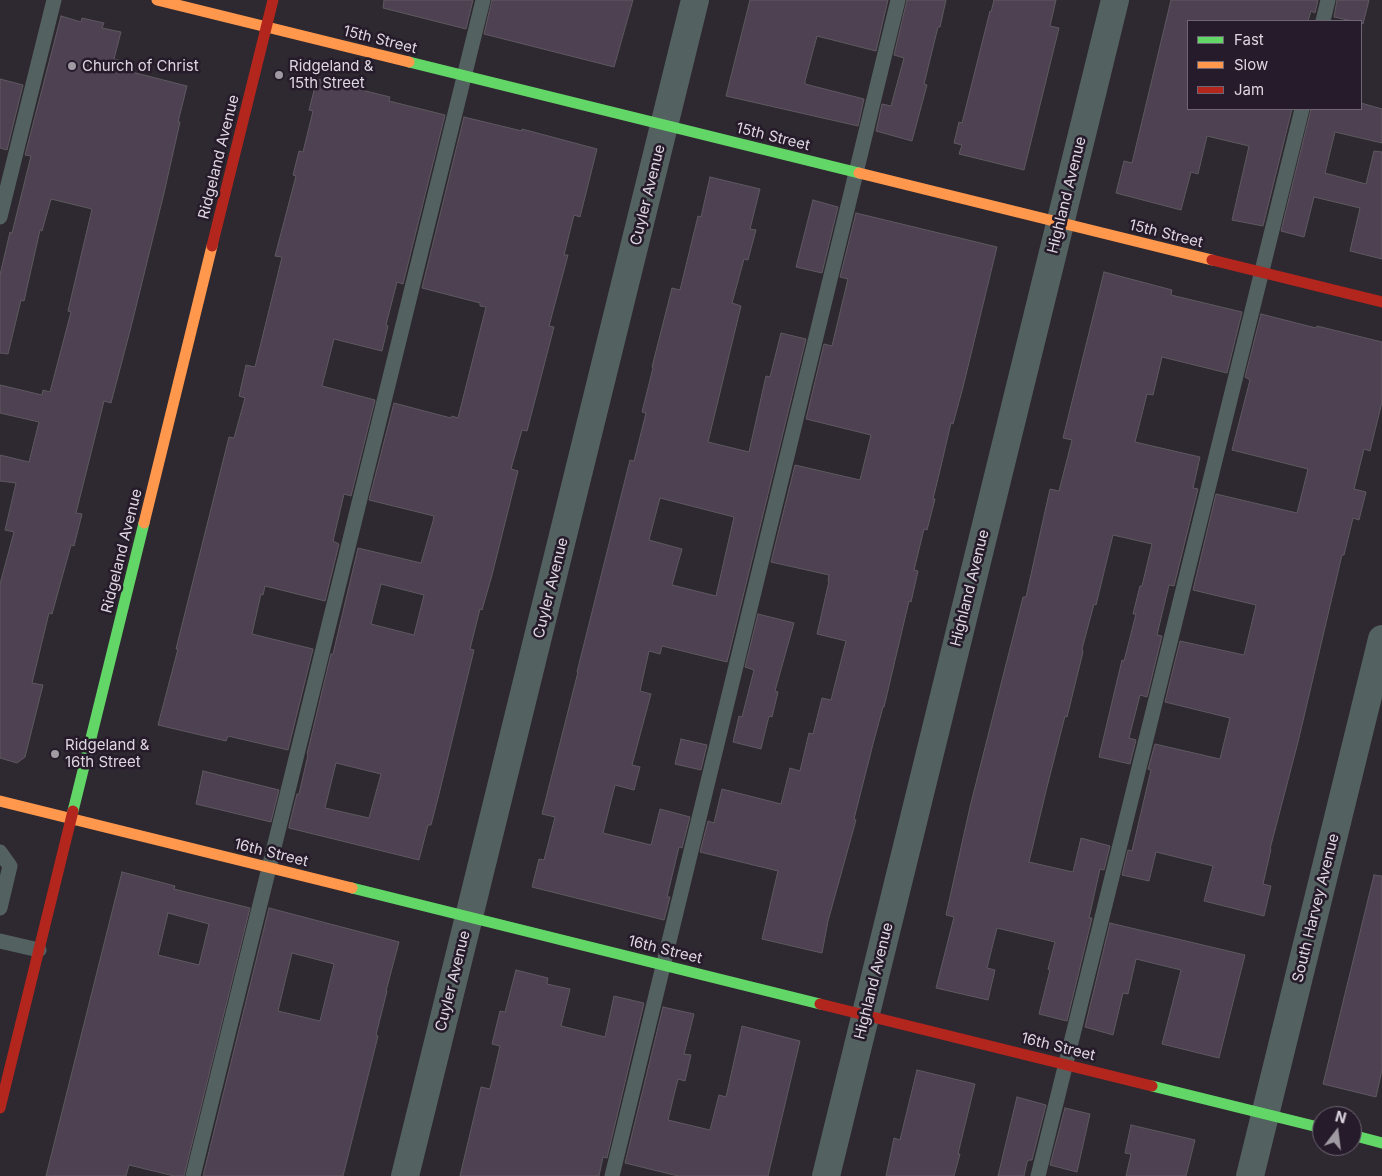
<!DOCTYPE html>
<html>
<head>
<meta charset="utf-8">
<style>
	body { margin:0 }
	#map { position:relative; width:1382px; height:1176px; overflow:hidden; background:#2e2830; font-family:Inter,sans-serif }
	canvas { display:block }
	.legend { position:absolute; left:1187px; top:20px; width:175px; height:90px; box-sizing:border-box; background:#251b2a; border:1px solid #6f6673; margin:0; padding:6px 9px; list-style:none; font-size:15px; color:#ded7e1 }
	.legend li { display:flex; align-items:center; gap:10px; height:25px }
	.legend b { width:25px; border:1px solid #6f6673 }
	.north { position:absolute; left:1312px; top:1106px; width:50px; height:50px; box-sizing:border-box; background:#251b2a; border:1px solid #6f6673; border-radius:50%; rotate:15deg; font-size:14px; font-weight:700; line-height:20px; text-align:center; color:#ded7e1 }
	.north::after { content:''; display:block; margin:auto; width:18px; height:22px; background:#a09aa3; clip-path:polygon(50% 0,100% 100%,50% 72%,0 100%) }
</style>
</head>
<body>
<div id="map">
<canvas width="1382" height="1176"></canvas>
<ul class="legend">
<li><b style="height:6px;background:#63d668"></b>Fast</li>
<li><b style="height:6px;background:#ff974d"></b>Slow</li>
<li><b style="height:6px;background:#b3261e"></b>Jam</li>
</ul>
<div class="north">N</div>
</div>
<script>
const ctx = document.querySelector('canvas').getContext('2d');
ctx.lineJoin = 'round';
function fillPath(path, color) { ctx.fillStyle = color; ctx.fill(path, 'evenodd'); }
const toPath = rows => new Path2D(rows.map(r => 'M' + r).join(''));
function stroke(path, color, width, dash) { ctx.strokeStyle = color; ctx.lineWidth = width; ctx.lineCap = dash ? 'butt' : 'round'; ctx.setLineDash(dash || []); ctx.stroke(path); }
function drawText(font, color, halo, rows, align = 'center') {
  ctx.font = font + ' Inter,sans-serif'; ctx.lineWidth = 5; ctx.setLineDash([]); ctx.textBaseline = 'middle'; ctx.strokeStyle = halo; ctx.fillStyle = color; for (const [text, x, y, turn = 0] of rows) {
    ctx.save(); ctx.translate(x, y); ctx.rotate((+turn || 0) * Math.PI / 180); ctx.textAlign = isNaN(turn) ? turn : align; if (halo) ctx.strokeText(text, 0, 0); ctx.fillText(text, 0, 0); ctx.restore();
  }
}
const building = toPath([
	[384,0,473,0,466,29,383,8,384,0],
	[492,0,633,0,614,67,484,34,492,0],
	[750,0,888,0,876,51,817,36,805,81,805,84,864,99,858,126,726,96,750,0],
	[907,0,946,0,940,27,938,27,924,84,927,85,912,141,876,131,882,104,891,106,904,58,894,55,907,0],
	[994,0,1056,0,1050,26,1059,28,1024,170,959,154,962,145,954,143,959,122,962,123,990,11,991,12,994,0],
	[1171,0,1318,0,1315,13,1311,11,1308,21,1188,21,1188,109,1292,109,1263,226,1232,220,1249,146,1207,136,1198,174,1191,172,1181,210,1116,193,1124,161,1132,163,1171,0],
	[1337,0,1369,0,1363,24,1361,23,1361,21,1353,21,1334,17,1337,0],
	[61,16,81,22,82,18,104,23,102,28,121,32,114,59,126,62,124,70,187,86,178,122,180,122,164,193,131,327,111,403,104,401,76,513,82,514,74,546,71,545,52,614,49,613,32,683,43,685,25,757,17,763,0,758,0,584,14,532,5,530,16,483,0,481,0,455,29,462,39,422,0,413,0,385,42,395,43,390,50,392,71,312,68,311,92,209,51,199,42,231,40,230,24,301,21,300,8,354,0,353,0,275,10,232,12,233,31,156,25,155,61,16],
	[0,79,23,85,7,150,0,148,0,79],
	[317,79,390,97,389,101,445,115,403,284,397,282,386,325,388,326,382,351,334,339,322,386,375,400,351,496,344,494,333,541,339,544,325,601,265,586,263,595,261,594,252,634,313,649,288,750,228,736,226,741,158,725,178,649,176,649,229,437,234,438,245,398,239,396,246,365,255,367,273,294,282,257,275,256,296,176,293,175,299,151,303,152,313,111,309,110,317,79],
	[1361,103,1382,109,1382,143,1335,132,1325,173,1366,184,1374,151,1382,152,1382,259,1350,251,1360,208,1314,197,1304,237,1281,231,1311,109,1361,109,1361,103],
	[464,117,522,131,522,129,597,149,580,217,574,215,564,255,568,255,549,326,554,327,527,431,522,430,511,469,518,471,492,575,482,610,480,609,470,649,474,650,439,794,431,825,428,825,419,860,289,828,289,826,297,794,299,794,308,755,307,754,331,654,333,654,358,548,421,563,433,521,434,516,369,500,394,403,451,418,452,416,458,418,486,307,480,306,480,303,422,288,464,117],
	[381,584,424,595,414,635,371,624,381,584],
	[336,763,381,774,369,818,325,808,336,763],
	[710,177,760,189,750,229,756,230,748,260,744,259,732,303,741,306,708,442,749,452,766,376,770,377,781,333,806,339,727,662,662,646,660,654,649,651,640,691,651,694,632,765,640,767,634,790,615,785,603,833,651,845,660,809,690,817,682,848,679,847,667,897,670,897,664,920,532,887,539,859,544,860,555,817,542,814,578,672,577,672,630,460,634,461,646,413,642,412,653,368,652,367,672,288,680,290,698,216,701,217,710,177],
	[660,498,734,517,716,596,672,585,682,549,649,540,660,498],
	[813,200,838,207,822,273,796,267,813,200],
	[856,213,997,247,963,387,953,424,951,423,941,466,933,499,935,499,927,530,924,529,914,570,918,571,911,602,909,601,884,707,883,707,873,744,854,819,856,820,828,921,822,953,762,939,778,871,700,852,708,821,714,823,722,789,781,804,790,768,800,771,809,733,813,734,822,698,831,700,846,641,817,634,829,581,828,581,829,575,771,562,795,465,860,480,871,435,806,419,824,344,832,346,848,279,840,277,856,213],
	[1104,272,1172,290,1171,295,1242,312,1227,373,1162,357,1153,395,1147,394,1135,442,1200,457,1193,488,1198,489,1174,586,1169,585,1162,614,1157,635,1162,636,1147,697,1140,695,1129,738,1136,740,1130,764,1099,757,1122,660,1124,661,1136,614,1133,614,1140,586,1142,586,1152,544,1113,535,1096,605,1094,604,1082,649,1083,652,1067,717,1065,716,1046,791,1029,862,1073,872,1081,838,1110,846,1104,870,1100,869,1089,918,1092,918,1067,1021,1039,1014,1050,970,1048,969,1055,942,997,928,987,968,995,970,988,1000,936,988,954,917,946,915,970,807,1023,597,1026,597,1050,489,1059,491,1072,440,1063,438,1104,272],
	[1261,314,1316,328,1317,326,1382,342,1382,402,1370,451,1364,449,1354,489,1366,492,1359,520,1353,518,1344,555,1342,555,1298,742,1270,849,1271,849,1263,884,1271,886,1264,916,1204,901,1213,866,1156,852,1149,881,1122,875,1128,850,1132,851,1151,770,1148,769,1155,744,1220,759,1230,718,1165,702,1180,641,1244,655,1256,605,1193,590,1216,494,1297,513,1308,469,1232,450,1250,380,1245,377,1261,314],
	[758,614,794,623,775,691,778,692,772,717,769,716,761,749,733,742,739,716,742,717,754,670,745,667,758,614],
	[681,739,707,745,701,770,675,764,681,739],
	[203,771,279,790,271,822,196,804,203,771],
	[122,872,175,886,174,889,250,908,184,1176,174,1176,129,1165,126,1176,46,1176,122,872],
	[168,913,209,924,199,965,158,955,168,913],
	[1374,875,1382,876,1382,1070,1376,1097,1323,1084,1374,875],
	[269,908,399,942,386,991,387,991,376,1035,378,1036,343,1176,203,1176,269,908],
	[292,953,334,964,320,1021,278,1011,292,953],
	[1110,923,1245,955,1219,1058,1162,1044,1181,970,1136,959,1128,994,1123,993,1113,1035,1085,1027,1110,923],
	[516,970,548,978,547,984,570,989,561,1026,605,1037,614,996,644,1003,607,1158,603,1157,599,1176,460,1176,481,1087,490,1089,500,1046,492,1044,500,1011,505,1012,516,970],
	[663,1007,694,1014,684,1054,691,1055,685,1081,678,1079,668,1120,710,1130,719,1095,726,1097,742,1026,800,1041,768,1176,678,1176,625,1163,663,1007],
	[917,1070,975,1084,958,1154,960,1154,954,1176,886,1176,894,1138,900,1140,917,1070],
	[1017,1097,1046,1105,1032,1160,1029,1160,1027,1162,1024,1176,998,1176,1017,1097],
	[1065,1108,1090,1114,1077,1172,1050,1165,1065,1108],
	[1131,1125,1195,1140,1186,1176,1126,1176,1131,1154,1125,1153,1131,1125]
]);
const lane = toPath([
	[1323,21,1328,0],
	[0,217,54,0],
	[0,852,10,866,0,908],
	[0,941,39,950],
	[193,1176,483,0],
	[612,1176,898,0],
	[1038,1176,1302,109]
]);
const street = toPath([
	[405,1176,695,0],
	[826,1176,1115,0],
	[1250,1176,1382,639]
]);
const fast = toPath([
	[409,62,859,173],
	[73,811,144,523],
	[352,888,820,1004],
	[1152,1086,1322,1128],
	[1352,1135,1382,1143]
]);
const slow = toPath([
	[157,0,409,62],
	[859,173,1212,260],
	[144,523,212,246],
	[0,801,352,888]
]);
const jam = toPath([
	[212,246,273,0],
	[1212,260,1382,302],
	[820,1004,1152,1086],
	[0,1108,73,811]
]);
const markers = [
	[72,66,5,"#a09aa3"],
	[279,75,5,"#a09aa3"],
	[55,754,5,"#a09aa3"]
];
const streetNames = [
	["15th Street",380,40,14],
	["15th Street",773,137,14],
	["Ridgeland Avenue",219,157,-76],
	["Cuyler Avenue",648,195,-76],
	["Highland Avenue",1067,195,-76],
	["15th Street",1166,234,14],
	["Ridgeland Avenue",122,551,-76],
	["Cuyler Avenue",551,588,-76],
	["Highland Avenue",970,588,-76],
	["16th Street",271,853,14],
	["South Harvey Avenue",1316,908,-76],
	["16th Street",665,950,14],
	["Cuyler Avenue",453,981,-76],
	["Highland Avenue",874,981,-76],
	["16th Street",1058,1047,14]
];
const poiNames = [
	["Church of Christ",82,66],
	["Ridgeland &",289,66],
	["15th Street",289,83],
	["Ridgeland &",65,745],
	["16th Street",65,762]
];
fillPath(building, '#4e4252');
stroke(building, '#5e5960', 1);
stroke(lane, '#536160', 15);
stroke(street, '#536160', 28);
stroke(fast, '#63d668', 11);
stroke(slow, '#ff974d', 11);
stroke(jam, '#b3261e', 11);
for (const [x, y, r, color] of markers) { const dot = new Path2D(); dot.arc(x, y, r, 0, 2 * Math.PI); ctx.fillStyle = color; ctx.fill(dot); stroke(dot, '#251b2a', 2); }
drawText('15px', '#ded7e1', '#251b2a', streetNames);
drawText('15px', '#ded7e1', '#251b2a', poiNames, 'left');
</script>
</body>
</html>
